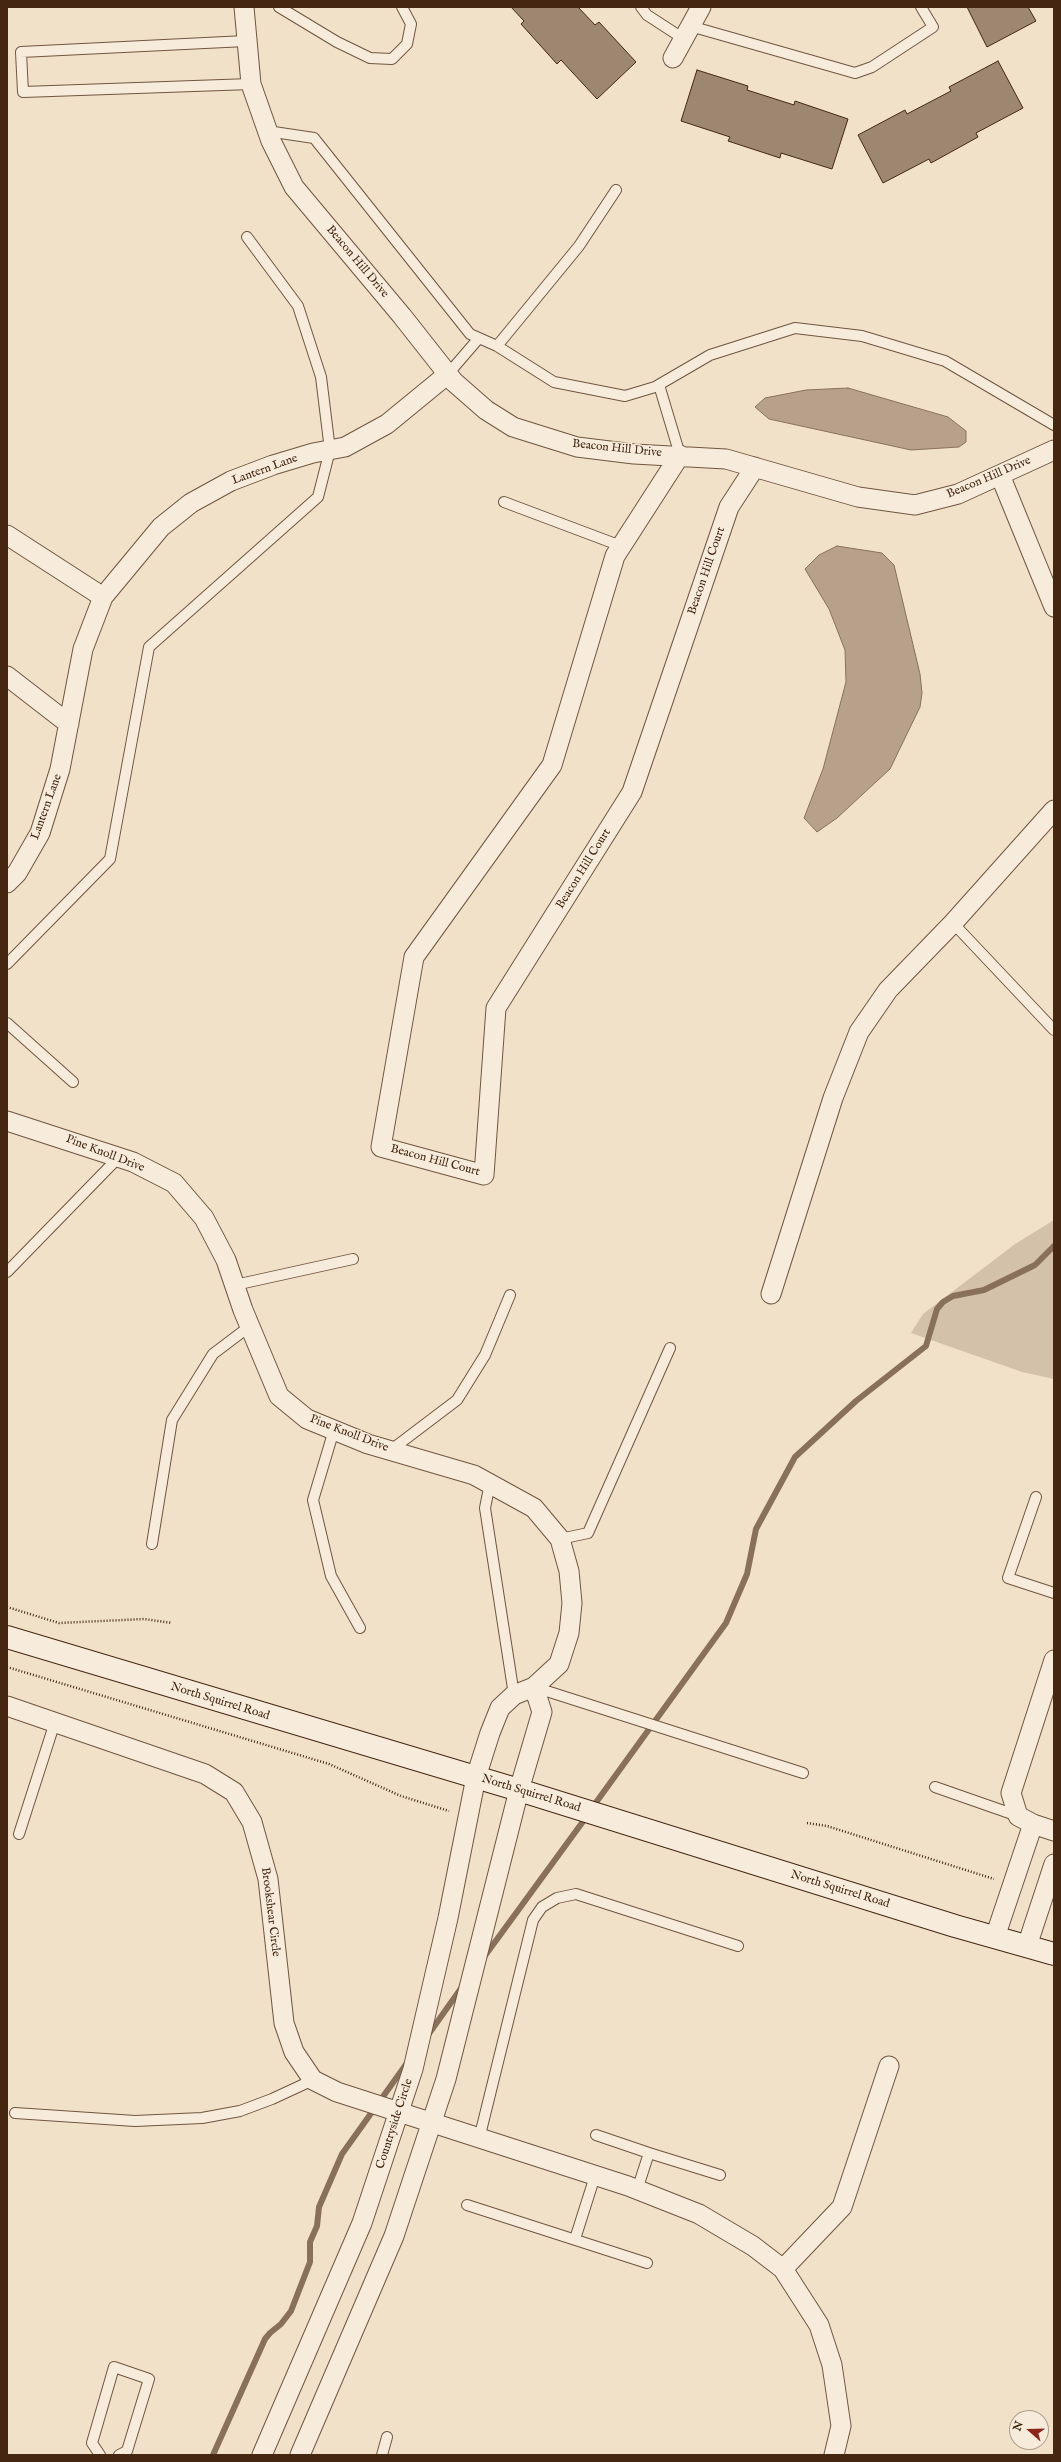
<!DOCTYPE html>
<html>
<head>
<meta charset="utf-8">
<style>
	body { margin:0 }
	#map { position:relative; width:1061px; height:2462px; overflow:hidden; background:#f2e1c9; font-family:"IM FELL English",serif }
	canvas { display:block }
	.frame { position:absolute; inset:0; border:8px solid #442611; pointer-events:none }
	.north { position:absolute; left:1009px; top:2410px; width:40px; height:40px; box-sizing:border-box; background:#f7ecdc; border:1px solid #af9d8b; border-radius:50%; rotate:290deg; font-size:11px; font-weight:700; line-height:16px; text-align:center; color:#442611 }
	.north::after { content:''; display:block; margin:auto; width:14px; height:18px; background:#8f2418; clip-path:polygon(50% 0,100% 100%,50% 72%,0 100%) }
</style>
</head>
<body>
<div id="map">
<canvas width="1061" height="2462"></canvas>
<div class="frame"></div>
<div class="north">N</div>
</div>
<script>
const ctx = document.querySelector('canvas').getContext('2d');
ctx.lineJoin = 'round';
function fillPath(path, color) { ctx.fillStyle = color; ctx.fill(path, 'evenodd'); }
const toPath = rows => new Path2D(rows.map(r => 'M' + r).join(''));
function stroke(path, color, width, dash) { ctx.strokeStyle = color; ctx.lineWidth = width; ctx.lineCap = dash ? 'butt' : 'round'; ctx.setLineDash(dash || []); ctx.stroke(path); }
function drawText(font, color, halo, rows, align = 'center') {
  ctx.font = font + ' "IM FELL English",serif'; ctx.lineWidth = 3; ctx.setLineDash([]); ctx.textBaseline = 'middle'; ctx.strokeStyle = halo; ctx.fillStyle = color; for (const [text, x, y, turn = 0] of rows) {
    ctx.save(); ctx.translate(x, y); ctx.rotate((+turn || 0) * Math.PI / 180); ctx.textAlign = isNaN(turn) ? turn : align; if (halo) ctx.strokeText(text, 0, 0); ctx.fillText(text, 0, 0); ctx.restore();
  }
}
const green = toPath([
	[1054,1220,1054,1379,1022,1372,911,1333,923,1314,1015,1244]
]);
const water = toPath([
	[848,388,948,417,966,431,966,442,959,447,911,450,769,419,755,407,765,398,806,390,848,388],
	[837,546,882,553,894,565,920,674,922,693,920,707,890,769,837,818,817,832,804,818,823,769,846,682,845,650,829,609,805,569,819,555,837,546]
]);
const stream = toPath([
	[592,1808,726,1623,747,1574,756,1529,795,1457,856,1401,926,1346,937,1309,943,1302,953,1296,984,1290,1035,1265,1054,1246],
	[484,1957,587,1816],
	[428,2035,462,1987],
	[213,2455,265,2339,270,2333,281,2324,291,2311,310,2262,310,2242,317,2226,319,2207,342,2154,407,2063]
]);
const building = toPath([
	[511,7,578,7,595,25,599,22,636,62,597,99,561,60,557,64,521,24,524,21,511,7],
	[967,7,1028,7,1036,21,987,47,967,7],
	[998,61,1023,108,976,133,978,137,931,163,929,159,883,183,858,135,905,110,907,114,951,91,949,87,998,61],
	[697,70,748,86,747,90,794,105,795,101,848,119,832,169,781,153,780,158,728,141,730,137,681,121,697,70]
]);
const path = toPath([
	[7,1607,59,1623,144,1619,172,1623],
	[7,1667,329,1764,401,1796,449,1811],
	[807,1823,827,1826,994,1879]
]);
const lane = toPath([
	[279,7,337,42,370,58,392,59,407,44,411,24,402,7],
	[641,7,647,15,684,39],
	[690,26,855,73,872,67,933,27,921,7],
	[246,41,21,52,23,92,251,84],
	[267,131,314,138,470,334,497,346,554,382,625,396,655,387,710,355,795,328,862,336,945,361,1054,425],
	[497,346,579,246,616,190],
	[448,374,479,338],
	[659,385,680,455],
	[504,502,621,546],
	[953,923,1054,1030],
	[7,964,110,859,149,647,318,497,330,450,321,377,298,306,247,237],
	[7,1023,73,1082],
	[7,1272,119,1157],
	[235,1285,353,1259],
	[334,1430,313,1500,331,1576,360,1628],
	[391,1450,457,1400,485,1355,510,1295],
	[490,1483,485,1508,514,1695],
	[1036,1497,1008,1578,1054,1593],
	[560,1539,588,1533,670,1348],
	[152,1544,172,1420,213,1354,250,1326],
	[534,1687,803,1773],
	[935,1787,1018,1816],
	[19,1834,55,1722],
	[15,2113,135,2121,202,2118,240,2111,272,2099,313,2080],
	[596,2135,649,2153],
	[479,2139,533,1920,542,1907,557,1898,576,1894,738,1946],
	[637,2190,649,2153,720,2175],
	[467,2205,647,2263],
	[575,2239,595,2176],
	[100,2455,92,2443,114,2367,149,2379,127,2451,119,2455],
	[382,2455,387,2437]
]);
const street = toPath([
	[244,7,251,84,271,141,294,187,402,316,454,382,486,410,513,427,577,447,634,454,726,459,858,497,915,505,958,494,1054,450],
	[673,58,701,7],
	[680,455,615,556,552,765,414,957,381,1147,484,1175,496,1008,632,792,729,507,755,467],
	[1000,475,1054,607],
	[7,535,103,597],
	[7,676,69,724],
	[7,883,17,873,40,833,60,769,83,649,103,597,161,527,191,503,231,481,273,465,313,453,345,447,387,424,448,374],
	[7,1121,133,1162,174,1183,204,1218,226,1260,243,1310,279,1396,307,1419,368,1444,474,1475,534,1508,560,1539,569,1571,572,1603,569,1633,559,1664,534,1687,514,1695,500,1708,490,1733,476,1777,448,1918,413,2069,362,2223,262,2455],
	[771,1294,833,1098,859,1032,888,990,953,923,1054,810],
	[1054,1660,1011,1793,1018,1816,1033,1824,1054,1831],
	[7,1706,205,1774,234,1792,252,1822,268,1879,284,2023,294,2052,313,2080,337,2092,628,2186,699,2214,753,2246,783,2269,819,2325,832,2365,841,2426,834,2455],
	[995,1937,1033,1824],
	[1027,1946,1054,1864],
	[783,2269,842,2207,889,2066],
	[300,2455,394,2236,446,2079,519,1790,542,1712,534,1687]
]);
const secondary = toPath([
	[7,1637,519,1790,955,1926,1054,1954]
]);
const streetNames = [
	["Beacon Hill Drive",357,262,50],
	["Beacon Hill Drive",617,449,6],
	["Lantern Lane",265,470,-20],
	["Beacon Hill Drive",989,478,-23],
	["Beacon Hill Court",707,571,-71],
	["Lantern Lane",47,807,-70],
	["Beacon Hill Court",584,869,-58],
	["Pine Knoll Drive",105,1154,21],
	["Beacon Hill Court",435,1161,15],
	["Pine Knoll Drive",349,1434,21],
	["North Squirrel Road",220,1702,17],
	["North Squirrel Road",531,1794,17],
	["North Squirrel Road",840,1890,17],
	["Brookshear Circle",270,1912,83],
	["Countryside Circle",395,2124,-72]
];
fillPath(green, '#d4c1aa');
fillPath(water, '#b7a18a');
stroke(water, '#89705a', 1);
stroke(stream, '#89705a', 6);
fillPath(building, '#9e8771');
stroke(building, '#442611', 1);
stroke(lane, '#70553f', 12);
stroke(street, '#70553f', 21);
stroke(secondary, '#442611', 24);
stroke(path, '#442611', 2.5, [1, 2]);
stroke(lane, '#f7ecdc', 10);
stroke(street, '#f7ecdc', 19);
stroke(secondary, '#f7ecdc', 22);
drawText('12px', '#442611', '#f7ecdc', streetNames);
</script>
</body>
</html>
